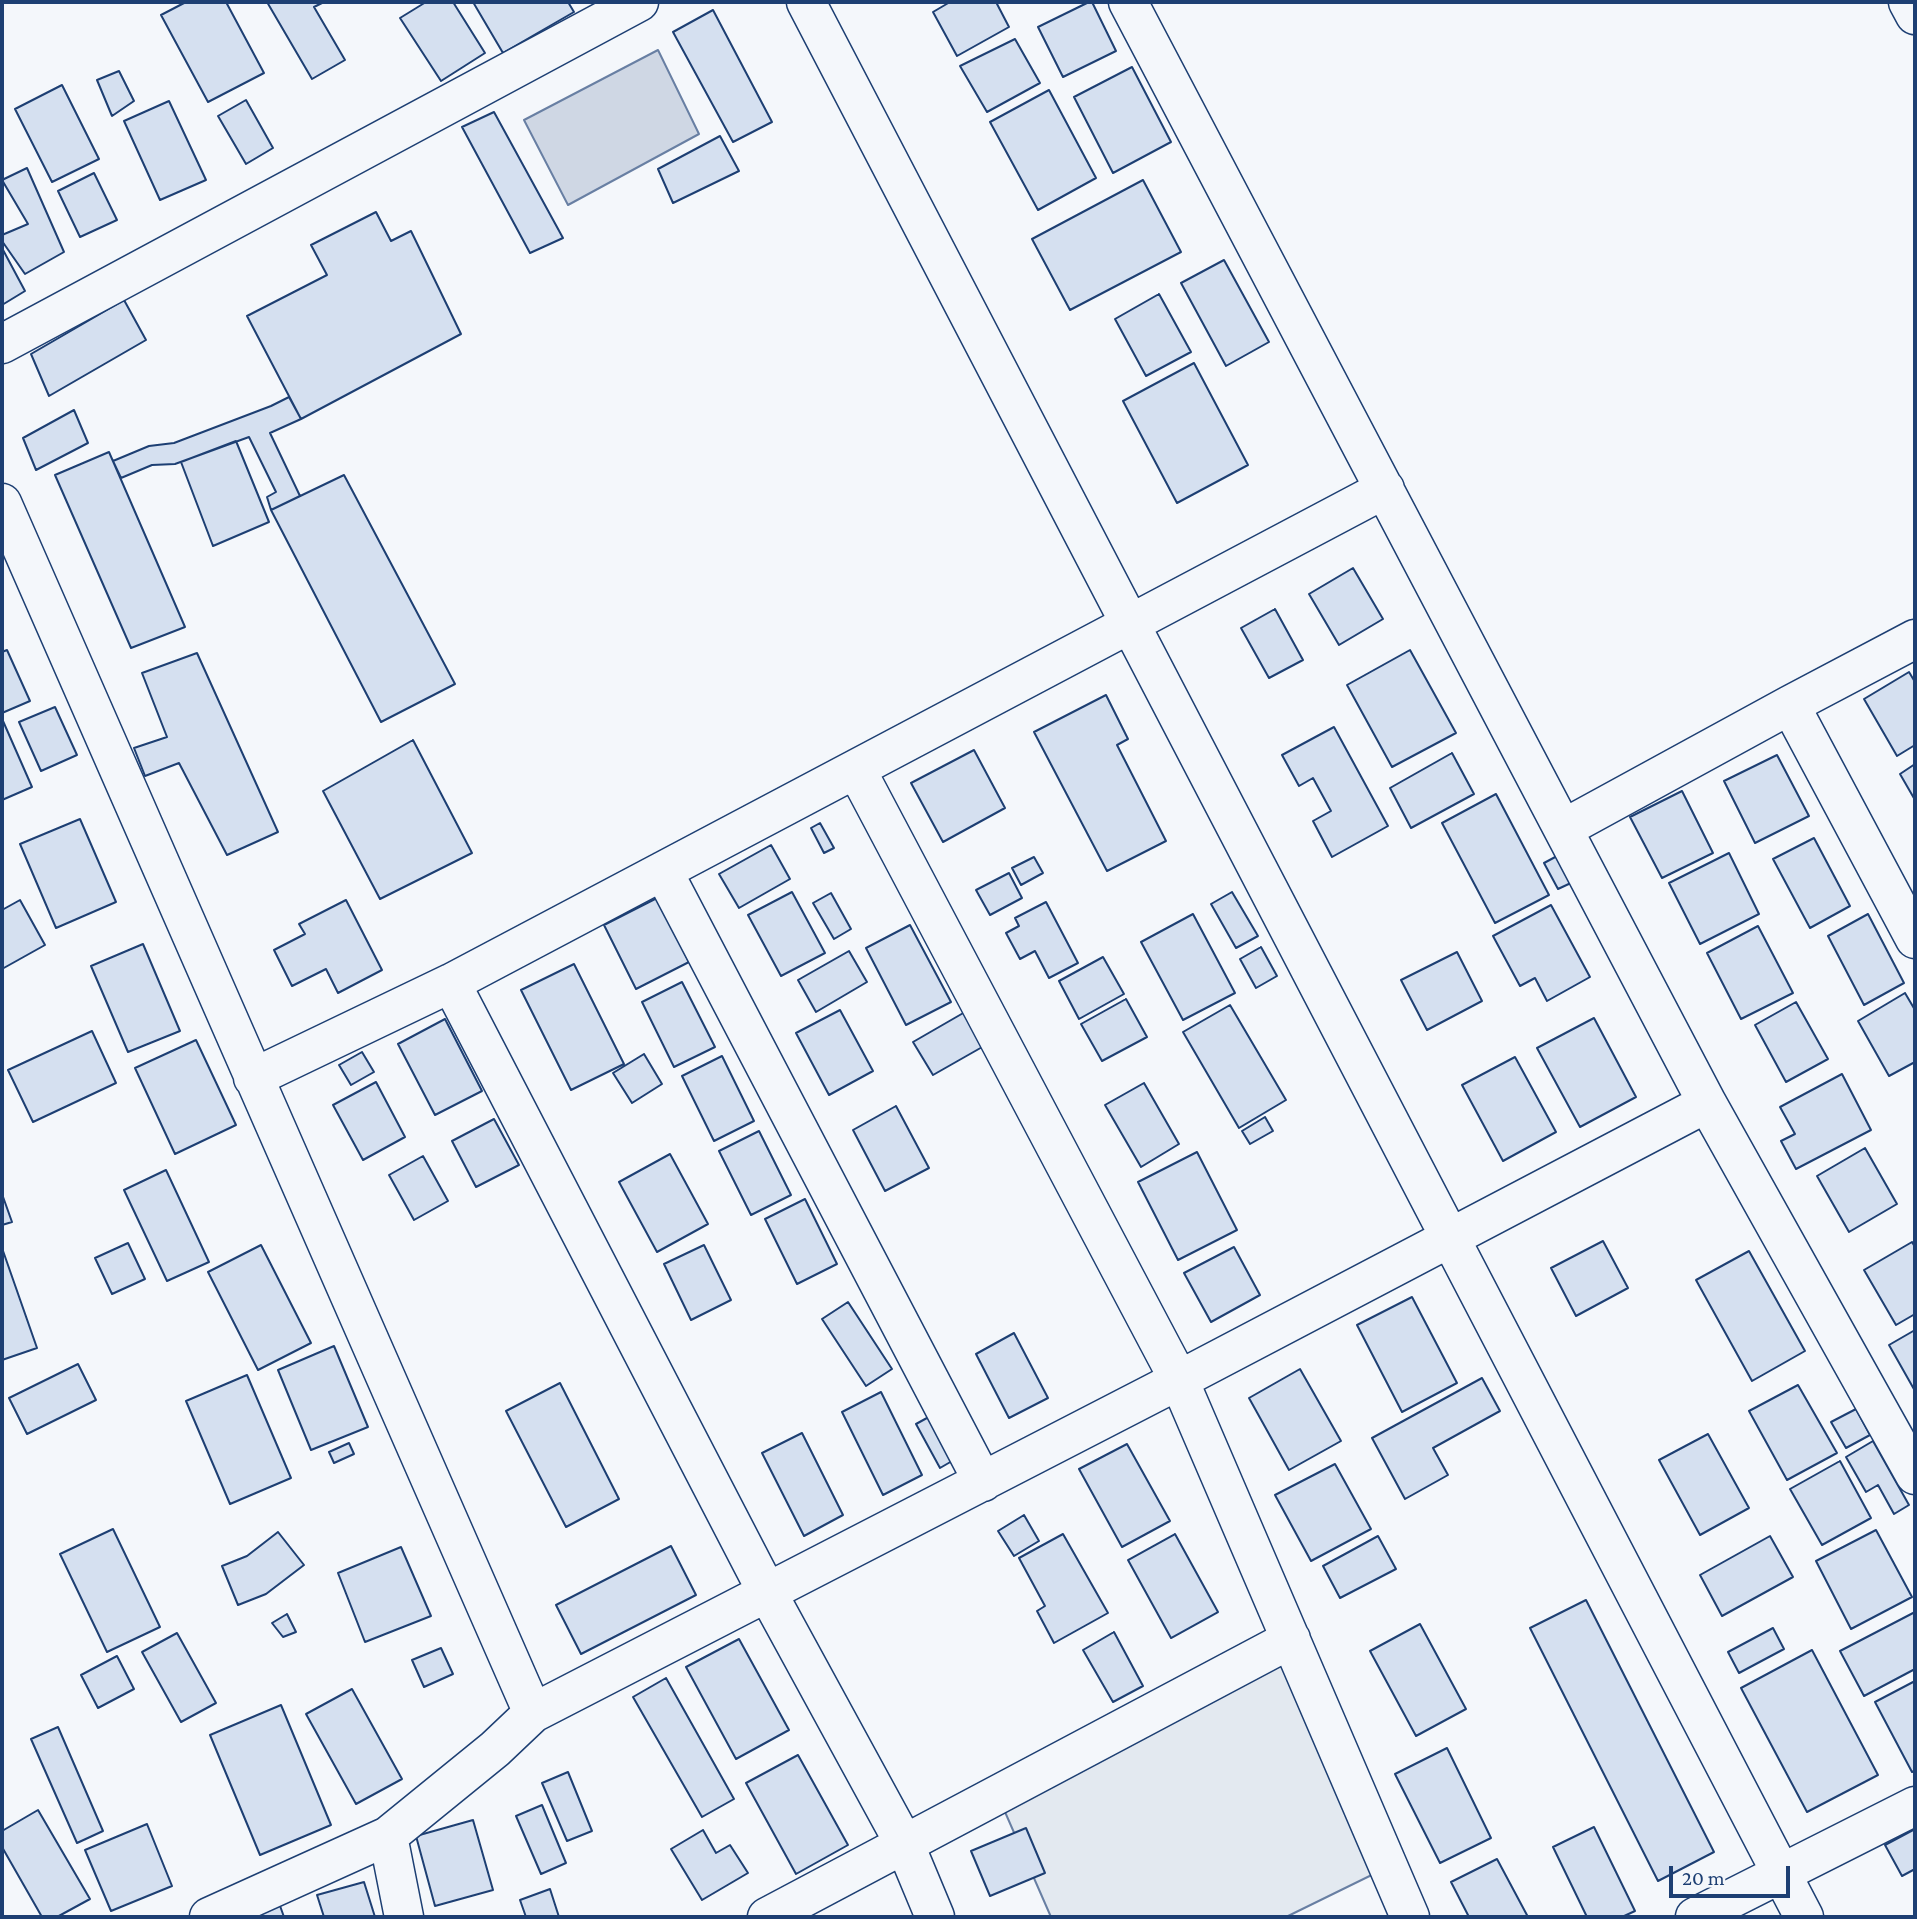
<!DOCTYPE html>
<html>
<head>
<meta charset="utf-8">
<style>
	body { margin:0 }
	#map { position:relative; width:1917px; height:1919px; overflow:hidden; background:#f4f7fb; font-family:"Crimson Pro",serif }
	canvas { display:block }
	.frame { position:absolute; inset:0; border:4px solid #1d3f73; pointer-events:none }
	.scale { position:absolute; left:1669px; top:1866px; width:121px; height:32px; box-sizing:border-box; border:4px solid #1d3f73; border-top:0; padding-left:9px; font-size:21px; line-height:24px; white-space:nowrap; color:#1d3f73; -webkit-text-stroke:5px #f4f7fb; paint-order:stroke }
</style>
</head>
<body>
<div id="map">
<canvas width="1917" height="1919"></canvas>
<div class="frame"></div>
<div class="scale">20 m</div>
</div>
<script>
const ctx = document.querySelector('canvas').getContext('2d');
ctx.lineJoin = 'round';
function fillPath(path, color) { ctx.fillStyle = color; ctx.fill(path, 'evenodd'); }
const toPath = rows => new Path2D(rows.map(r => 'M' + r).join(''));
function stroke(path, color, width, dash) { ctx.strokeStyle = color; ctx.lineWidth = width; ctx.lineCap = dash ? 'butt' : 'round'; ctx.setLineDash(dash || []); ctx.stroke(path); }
const green = toPath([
	[1291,1639,1388,1867,1286,1917,1051,1917,998,1796,1291,1639]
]);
const water = toPath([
	[658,50,699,134,568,205,524,120,658,50]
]);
const building = toPath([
	[186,2,226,2,264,73,208,102,161,15,186,2],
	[267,2,324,2,314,7,345,60,312,79,267,2],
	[426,2,453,2,485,53,441,81,400,18,426,2],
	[473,2,568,2,574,12,503,53,473,2],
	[950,2,996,2,1009,27,957,56,933,12,950,2],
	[1089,2,1092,2,1116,51,1063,77,1038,27,1089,2],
	[713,10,772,122,733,142,673,32,713,10],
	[1015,39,1040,83,987,112,960,66,1015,39],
	[1132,67,1171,142,1113,173,1074,97,1132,67],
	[119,71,134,101,112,116,97,80,119,71],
	[62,85,99,159,52,182,15,109,62,85],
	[1049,90,1096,178,1038,210,990,122,1049,90],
	[246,100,273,148,246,164,218,116,246,100],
	[169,101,206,180,160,200,124,121,169,101],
	[494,112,563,238,530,253,462,127,494,112],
	[720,136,739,171,673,203,658,169,720,136],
	[27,168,64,252,25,274,2,241,2,235,28,224,2,180,27,168],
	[94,173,117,220,80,237,58,191,94,173],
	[1143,180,1181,252,1070,310,1032,239,1143,180],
	[376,212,391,241,411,231,461,334,301,419,247,316,327,275,311,245,376,212],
	[2,248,25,291,2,305,2,248],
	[1224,260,1269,342,1226,366,1181,283,1224,260],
	[1159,294,1191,352,1146,376,1115,319,1159,294],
	[124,300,146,340,49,396,31,354,124,300],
	[1194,363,1248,465,1177,503,1123,401,1194,363],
	[289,397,301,419,270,433,300,496,271,510,267,497,276,492,249,437,175,464,152,465,121,478,113,461,149,446,174,443,271,406,289,397],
	[74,410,88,443,36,470,23,438,74,410],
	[236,441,269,522,213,546,181,462,236,441],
	[109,452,185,627,131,648,55,475,109,452],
	[344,475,455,684,381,722,271,510,344,475],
	[1353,568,1383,619,1339,645,1309,594,1353,568],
	[1275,609,1303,660,1269,678,1241,628,1275,609],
	[7,650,30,701,2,713,2,652,7,650],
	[1410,650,1456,733,1392,767,1347,685,1410,650],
	[197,653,278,832,227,855,179,763,145,776,134,748,167,737,142,673,197,653],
	[1909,672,1915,682,1915,745,1897,756,1864,699,1909,672],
	[1106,695,1128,739,1117,745,1166,841,1107,871,1034,732,1106,695],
	[55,707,77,755,41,771,19,722,55,707],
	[3,721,32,787,2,800,2,722,3,721],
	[1334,727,1388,826,1332,857,1313,821,1331,811,1313,778,1299,786,1282,755,1334,727],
	[413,740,472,853,380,899,323,791,413,740],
	[974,750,1005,808,943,842,911,783,974,750],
	[1452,753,1474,794,1411,828,1390,788,1452,753],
	[1777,755,1809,816,1755,843,1724,781,1777,755],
	[1915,764,1915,800,1900,774,1915,764],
	[1682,791,1713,853,1662,878,1630,817,1682,791],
	[1496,794,1549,895,1495,923,1442,823,1496,794],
	[80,819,116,902,56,928,20,844,80,819],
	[820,823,834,848,824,853,811,828,820,823],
	[1814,838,1850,906,1810,928,1773,859,1814,838],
	[771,845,790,879,739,908,719,874,771,845],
	[1729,853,1759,914,1700,944,1669,883,1729,853],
	[1559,855,1573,882,1558,889,1544,863,1559,855],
	[1034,857,1043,873,1021,885,1012,868,1034,857],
	[1009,873,1022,898,990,915,976,890,1009,873],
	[792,892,825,953,781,976,748,915,792,892],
	[1232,892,1258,936,1236,948,1211,904,1232,892],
	[831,893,851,929,834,939,813,903,831,893],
	[657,898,689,962,636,989,604,925,657,898],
	[20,900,45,945,2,969,2,910,20,900],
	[346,900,382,970,338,993,326,969,292,986,274,950,305,934,299,924,346,900],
	[1046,902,1078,963,1049,978,1035,951,1020,959,1006,933,1019,926,1015,918,1046,902],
	[1551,905,1590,977,1547,1001,1535,978,1520,986,1493,936,1551,905],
	[1193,914,1235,993,1183,1020,1141,942,1193,914],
	[1868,914,1904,983,1864,1005,1828,936,1868,914],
	[910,925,951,1002,906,1025,866,948,910,925],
	[1758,926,1793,993,1741,1019,1707,953,1758,926],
	[143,944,180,1031,128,1052,91,966,143,944],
	[1261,947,1277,976,1256,988,1240,959,1261,947],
	[849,951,867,982,816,1012,798,980,849,951],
	[1457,952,1482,1001,1427,1030,1401,980,1457,952],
	[1103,957,1124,994,1079,1019,1059,981,1103,957],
	[574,964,624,1064,571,1090,521,990,574,964],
	[682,982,715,1047,674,1067,642,1002,682,982],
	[1905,993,1915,1010,1915,1062,1889,1076,1858,1021,1905,993],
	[1126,999,1147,1037,1102,1061,1081,1024,1126,999],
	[1796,1002,1828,1059,1786,1082,1755,1025,1796,1002],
	[1230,1005,1286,1100,1239,1128,1183,1032,1230,1005],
	[840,1010,873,1071,829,1095,796,1033,840,1010],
	[965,1012,984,1046,933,1075,913,1042,965,1012],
	[1594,1018,1636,1097,1580,1127,1537,1048,1594,1018],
	[445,1019,482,1091,435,1115,398,1044,445,1019],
	[92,1031,116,1083,33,1122,8,1070,92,1031],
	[196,1040,236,1125,175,1154,135,1068,196,1040],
	[362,1052,374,1072,351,1085,339,1065,362,1052],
	[644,1054,662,1084,632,1103,613,1073,644,1054],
	[722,1056,754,1121,714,1141,682,1076,722,1056],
	[1515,1057,1556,1132,1503,1161,1462,1085,1515,1057],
	[1842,1074,1871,1130,1796,1169,1781,1141,1795,1134,1780,1107,1842,1074],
	[376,1082,405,1137,363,1160,333,1105,376,1082],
	[1144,1083,1179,1144,1141,1167,1105,1105,1144,1083],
	[896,1106,929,1168,885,1191,853,1130,896,1106],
	[1265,1117,1273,1131,1250,1144,1242,1131,1265,1117],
	[494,1119,519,1165,476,1187,452,1141,494,1119],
	[759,1131,791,1195,751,1215,719,1151,759,1131],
	[1865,1148,1897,1204,1849,1232,1817,1176,1865,1148],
	[1197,1152,1237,1230,1178,1260,1138,1182,1197,1152],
	[670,1154,708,1224,657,1252,619,1182,670,1154],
	[423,1156,448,1201,414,1220,389,1175,423,1156],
	[166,1170,209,1262,167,1281,124,1190,166,1170],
	[2,1194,12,1222,2,1225,2,1194],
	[805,1199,837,1264,797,1284,765,1219,805,1199],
	[1603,1241,1628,1288,1576,1316,1551,1268,1603,1241],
	[1912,1242,1915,1247,1915,1314,1896,1325,1864,1270,1912,1242],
	[128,1243,145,1279,112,1294,95,1258,128,1243],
	[261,1245,311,1343,258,1370,208,1272,261,1245],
	[704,1245,731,1300,691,1320,664,1264,704,1245],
	[1234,1247,1260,1295,1211,1322,1184,1273,1234,1247],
	[2,1248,37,1348,2,1360,2,1248],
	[1749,1251,1805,1351,1752,1381,1696,1280,1749,1251],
	[1412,1297,1457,1383,1402,1412,1357,1325,1412,1297],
	[848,1302,892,1369,866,1386,822,1319,848,1302],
	[1915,1330,1915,1391,1889,1345,1915,1330],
	[1014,1333,1048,1398,1009,1418,976,1354,1014,1333],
	[334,1346,368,1427,311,1450,278,1370,334,1346],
	[78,1364,96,1400,27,1434,9,1398,78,1364],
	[1300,1369,1341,1441,1289,1470,1249,1398,1300,1369],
	[247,1375,291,1478,230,1504,186,1401,247,1375],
	[1482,1378,1500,1411,1433,1448,1448,1475,1405,1499,1372,1438,1482,1378],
	[560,1383,619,1499,566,1527,506,1411,560,1383],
	[1798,1385,1837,1453,1787,1480,1749,1411,1798,1385],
	[881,1392,922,1475,883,1495,842,1412,881,1392],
	[1856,1409,1870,1435,1846,1448,1831,1422,1856,1409],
	[936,1413,959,1457,940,1468,916,1424,936,1413],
	[802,1433,843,1515,804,1536,762,1453,802,1433],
	[1708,1434,1749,1508,1700,1535,1659,1460,1708,1434],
	[1873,1441,1909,1505,1894,1514,1878,1485,1866,1492,1846,1457,1873,1441],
	[349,1443,354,1454,334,1463,329,1452,349,1443],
	[1127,1444,1170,1521,1122,1547,1079,1469,1127,1444],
	[1840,1461,1871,1518,1822,1545,1790,1489,1840,1461],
	[1335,1464,1371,1529,1311,1561,1275,1495,1335,1464],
	[1024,1515,1039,1541,1014,1556,998,1531,1024,1515],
	[113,1529,160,1627,107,1652,60,1554,113,1529],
	[1876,1530,1912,1597,1851,1629,1816,1561,1876,1530],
	[278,1532,304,1565,266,1594,238,1605,222,1566,247,1556,278,1532],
	[1063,1534,1108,1613,1054,1643,1037,1611,1045,1606,1019,1558,1063,1534],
	[1175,1534,1218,1612,1171,1638,1128,1560,1175,1534],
	[1378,1536,1396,1569,1340,1598,1323,1566,1378,1536],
	[1770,1536,1793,1577,1722,1616,1700,1575,1770,1536],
	[671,1546,696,1595,581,1654,556,1605,671,1546],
	[401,1547,431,1616,365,1642,338,1573,401,1547],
	[1586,1600,1714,1852,1658,1881,1530,1628,1586,1600],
	[1915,1612,1915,1669,1864,1696,1840,1651,1915,1612],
	[287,1614,296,1632,283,1637,272,1623,287,1614],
	[1420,1624,1466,1709,1416,1736,1370,1651,1420,1624],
	[1773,1628,1784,1649,1739,1673,1728,1652,1773,1628],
	[1114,1632,1143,1686,1113,1702,1083,1650,1114,1632],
	[177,1633,216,1703,181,1722,142,1652,177,1633],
	[739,1639,789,1730,736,1759,686,1667,739,1639],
	[441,1648,453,1674,424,1687,412,1660,441,1648],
	[1812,1650,1878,1775,1807,1812,1741,1688,1812,1650],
	[117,1656,134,1689,98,1708,81,1675,117,1656],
	[666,1678,734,1799,702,1817,633,1697,666,1678],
	[1915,1681,1915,1771,1912,1772,1875,1702,1915,1681],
	[352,1689,402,1779,356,1804,306,1714,352,1689],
	[281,1705,331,1825,260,1855,210,1735,281,1705],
	[58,1727,103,1831,77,1843,31,1739,58,1727],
	[1447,1748,1491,1838,1440,1863,1395,1774,1447,1748],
	[798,1755,848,1845,796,1874,746,1783,798,1755],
	[568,1772,592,1831,567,1841,542,1783,568,1772],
	[542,1805,566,1863,541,1874,516,1816,542,1805],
	[38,1810,90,1899,57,1917,42,1917,2,1847,2,1831,38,1810],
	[473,1820,493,1890,435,1906,416,1836,473,1820],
	[147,1824,172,1886,111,1911,85,1850,147,1824],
	[1594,1827,1635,1911,1622,1917,1587,1917,1553,1847,1594,1827],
	[1026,1828,1045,1873,990,1896,971,1851,1026,1828],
	[1915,1829,1915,1869,1902,1876,1885,1845,1915,1829],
	[703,1830,716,1853,730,1845,748,1873,702,1900,671,1849,703,1830],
	[1497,1859,1528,1917,1469,1917,1451,1882,1497,1859],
	[364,1882,375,1917,324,1917,317,1895,364,1882],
	[550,1889,559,1917,526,1917,520,1900,550,1889],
	[279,1903,284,1917,235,1917,279,1903]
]);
const minor = toPath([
	[806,2,1804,1917],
	[1128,2,1707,1103,1915,1475],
	[1908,2,1915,15],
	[2,344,639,2],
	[2,503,533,1713],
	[1790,705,1915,939],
	[856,769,1179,1380,1410,1917],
	[1563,829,1790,705,1915,639],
	[663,871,983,1482],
	[451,983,768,1594,905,1845,935,1917],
	[253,1078,451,983,1385,489],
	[388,1836,404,1917],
	[209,1917,388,1836,495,1749,533,1713,1179,1380,1707,1103],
	[767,1917,1291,1639],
	[1695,1917,1915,1806]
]);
fillPath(green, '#e3e9f0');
stroke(green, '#687fa3', 2);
fillPath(water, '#cfd7e4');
stroke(water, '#687fa3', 2);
fillPath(building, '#d5e0f0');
stroke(building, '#1d3f73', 2);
stroke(minor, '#1d3f73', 41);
stroke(minor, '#f4f7fb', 38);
</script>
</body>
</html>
